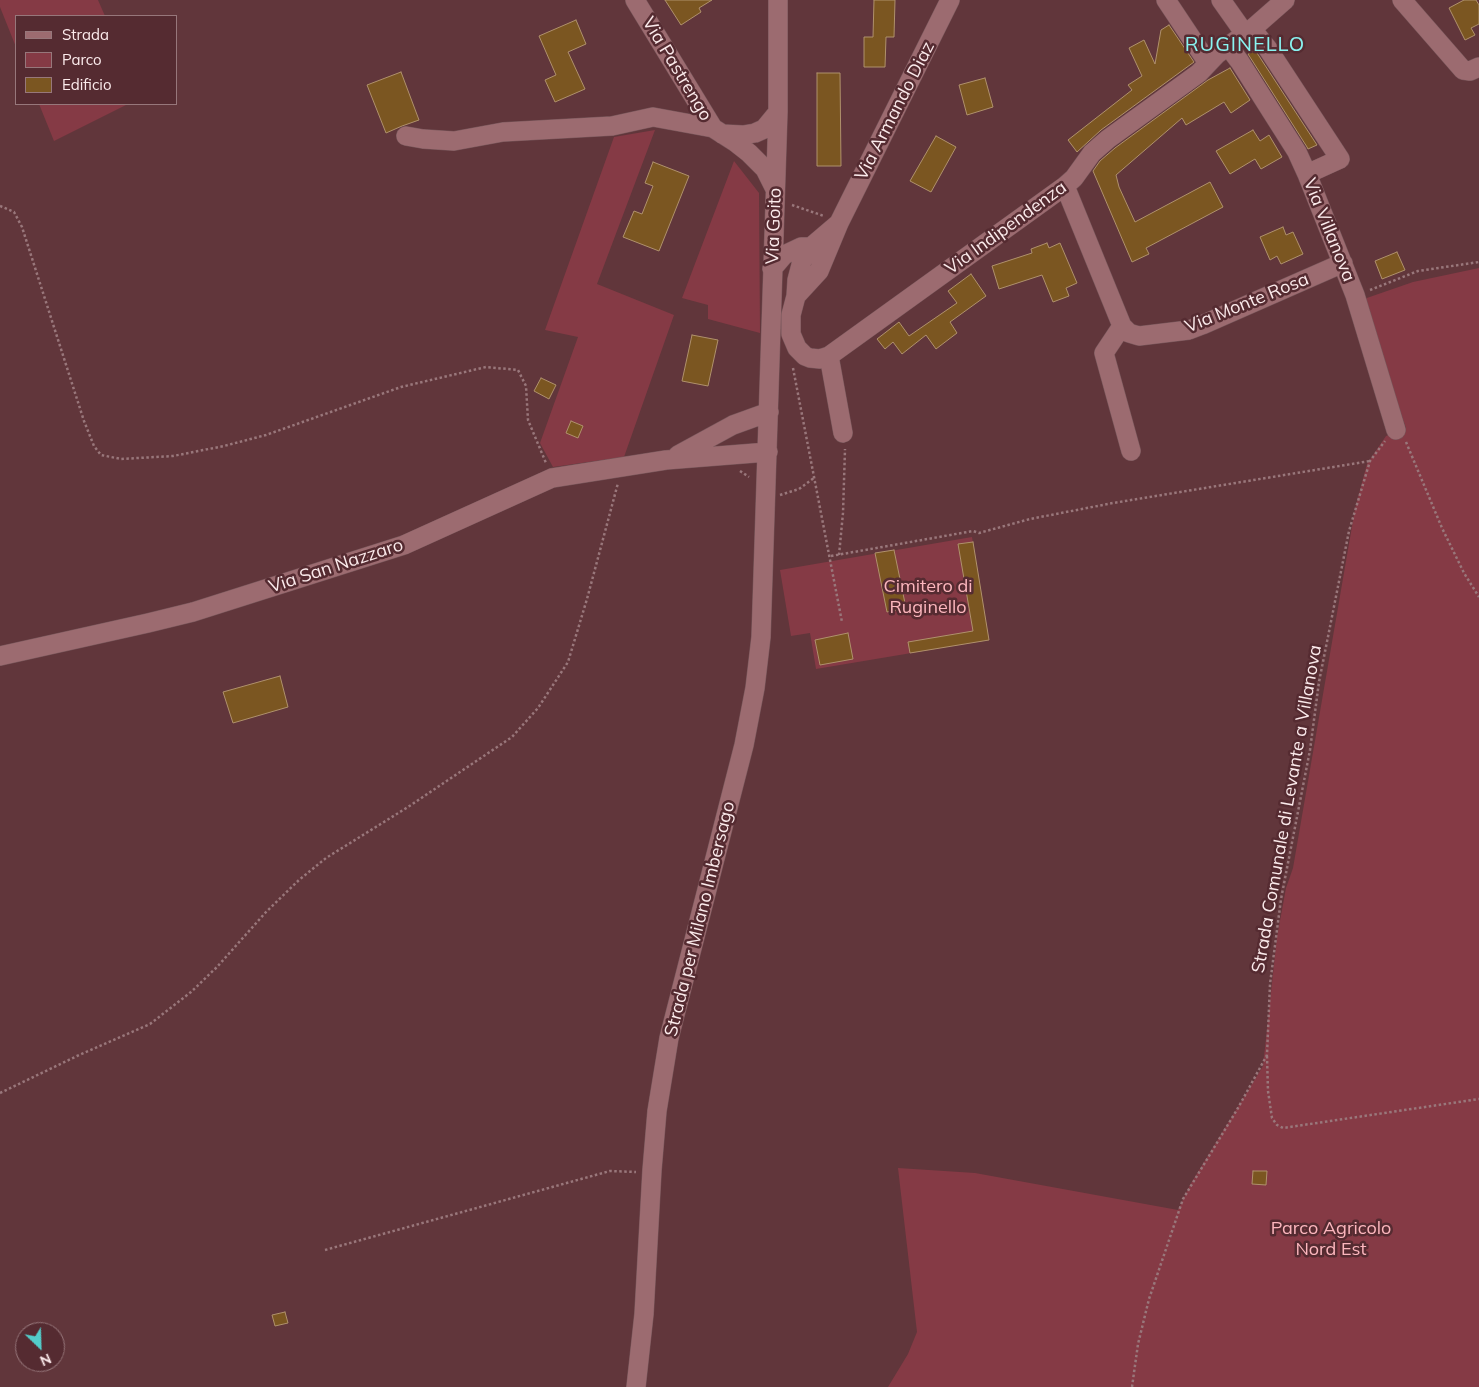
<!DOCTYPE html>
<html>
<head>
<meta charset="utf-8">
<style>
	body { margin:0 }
	#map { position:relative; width:1479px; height:1387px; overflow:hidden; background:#61363b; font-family:Mulish,sans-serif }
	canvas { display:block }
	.legend { position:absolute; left:15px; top:15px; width:162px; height:90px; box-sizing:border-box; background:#552b31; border:1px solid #97777b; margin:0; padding:6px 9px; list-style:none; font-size:15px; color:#fbeaeb }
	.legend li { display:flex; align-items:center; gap:10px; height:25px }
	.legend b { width:25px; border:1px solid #97777b }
	.north { position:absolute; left:15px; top:1322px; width:50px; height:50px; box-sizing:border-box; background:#552b31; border:1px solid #97777b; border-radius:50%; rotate:156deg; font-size:14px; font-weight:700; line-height:20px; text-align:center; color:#fbeaeb }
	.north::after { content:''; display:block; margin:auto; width:18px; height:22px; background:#53cdca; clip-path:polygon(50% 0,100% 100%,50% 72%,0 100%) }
</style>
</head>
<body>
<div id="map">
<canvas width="1479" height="1387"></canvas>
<ul class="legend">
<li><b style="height:6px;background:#9c6b70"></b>Strada</li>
<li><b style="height:14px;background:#853a45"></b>Parco</li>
<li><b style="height:14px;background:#7b5621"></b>Edificio</li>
</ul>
<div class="north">N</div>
</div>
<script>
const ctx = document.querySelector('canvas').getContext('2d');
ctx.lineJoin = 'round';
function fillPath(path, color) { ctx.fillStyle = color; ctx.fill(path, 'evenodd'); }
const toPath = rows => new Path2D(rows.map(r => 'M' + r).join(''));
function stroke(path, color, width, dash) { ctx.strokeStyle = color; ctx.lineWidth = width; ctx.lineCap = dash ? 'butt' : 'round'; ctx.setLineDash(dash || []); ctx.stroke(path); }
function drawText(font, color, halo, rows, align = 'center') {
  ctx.font = font + ' Mulish,sans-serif'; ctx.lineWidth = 5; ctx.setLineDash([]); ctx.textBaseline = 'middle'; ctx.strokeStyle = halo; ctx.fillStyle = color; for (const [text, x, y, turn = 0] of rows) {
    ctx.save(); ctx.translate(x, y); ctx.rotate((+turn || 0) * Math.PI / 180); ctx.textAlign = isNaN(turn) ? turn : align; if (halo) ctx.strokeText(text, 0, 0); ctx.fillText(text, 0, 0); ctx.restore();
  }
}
const green = toPath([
	[0,0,98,0,105,16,16,16,16,47,0,7],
	[39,104,128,104,54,141],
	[655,130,597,284,674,315,624,457,553,467,540,443,578,337,545,330,614,137],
	[734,161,759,193,760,333,708,319,708,305,682,298],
	[1479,268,1479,1387,888,1387,908,1354,917,1332,898,1168,975,1173,1178,1210,1190,1185,1263,1066,1277,937,1286,888,1293,868,1355,509,1367,464,1386,436,1406,428,1361,300,1413,282],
	[972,537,989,640,816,669,810,633,791,636,780,570]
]);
const building = toPath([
	[665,0,712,0,699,8,701,12,681,25,665,0],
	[874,0,895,0,894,37,886,37,885,67,864,67,864,37,873,37,874,0],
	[1464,0,1476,0,1479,5,1479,24,1471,28,1475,35,1465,40,1449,8,1464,0],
	[576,20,586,44,568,52,585,89,555,102,545,80,556,75,539,36,576,20],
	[1169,25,1194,62,1101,130,1077,152,1068,140,1132,90,1128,85,1142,76,1129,48,1144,40,1155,64,1161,30,1169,25],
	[1255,50,1259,56,1317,145,1308,149,1307,147,1248,54,1255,50],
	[1230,68,1250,100,1231,113,1224,102,1186,125,1182,118,1116,175,1119,187,1135,222,1210,182,1223,207,1146,248,1149,254,1132,262,1093,171,1100,161,1115,148,1208,80,1230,68],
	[401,72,419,120,402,126,386,133,367,85,401,72],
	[817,73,840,73,841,166,817,166,817,73],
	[985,78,993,107,967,115,959,85,985,78],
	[1253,130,1260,141,1269,135,1282,157,1261,169,1255,159,1230,174,1216,151,1253,130],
	[936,136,956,147,931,192,910,181,936,136],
	[653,162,689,176,659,251,623,237,634,211,642,214,653,186,645,183,653,162],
	[1283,227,1286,235,1293,232,1303,254,1281,264,1277,256,1270,260,1260,237,1283,227],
	[1047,243,1049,248,1060,243,1077,283,1066,288,1069,296,1053,302,1042,275,999,289,992,266,1032,253,1031,249,1047,243],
	[1397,252,1405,270,1382,279,1375,261,1397,252],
	[971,274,986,296,950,322,957,333,936,349,926,335,902,354,893,342,885,349,877,339,899,322,909,336,957,303,948,291,971,274],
	[692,335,718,340,708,386,682,381,692,335],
	[541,378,556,385,549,399,534,391,541,378],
	[571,421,583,426,578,438,566,433,571,421],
	[973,542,989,640,910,653,908,642,973,631,958,544,973,542],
	[894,550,906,608,887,612,875,553,894,550],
	[848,633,853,659,820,665,815,640,848,633],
	[280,676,288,707,233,723,223,692,280,676],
	[1253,1171,1267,1171,1266,1185,1252,1184,1253,1171],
	[285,1312,288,1323,275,1326,272,1315,285,1312]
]);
const path = toPath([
	[792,205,824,216],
	[0,206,14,212,22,227,84,421,94,446,101,455,121,459,173,456,224,446,266,435,401,387,486,367,518,370,526,386,528,420,546,463],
	[1370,290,1418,271,1479,262],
	[793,368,842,622],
	[1406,442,1442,528,1464,573,1479,597],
	[740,471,749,477],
	[780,495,799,489,814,478],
	[839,555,843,513,845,449],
	[831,556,973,531,979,533,1030,519,1113,503,1370,461],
	[1267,1056,1268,1091,1272,1118,1277,1125,1283,1128,1479,1099],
	[0,1093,77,1056,150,1024,191,992,217,967,266,912,299,880,326,858,408,807,512,737,538,708,568,662,587,599,618,483],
	[325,1250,610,1171,636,1172],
	[1132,1387,1138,1344,1149,1299,1183,1199,1238,1108,1267,1055,1270,984,1281,899,1310,750,1319,682,1349,531,1370,461,1385,441]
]);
const minor = toPath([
	[635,0,713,128,735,142,749,153,765,169,775,189],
	[1166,0,1208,63],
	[1221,0,1245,34],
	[1402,0,1463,70,1470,71,1479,67],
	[1252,29,1268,49,1340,159,1307,174],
	[1228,46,1240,62,1297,152,1307,174,1355,295,1396,430],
	[722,134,743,135,755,133,764,129,778,112],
	[406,136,423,139,454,141,503,132,612,126,653,117,713,128],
	[1065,186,1122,326,1129,333,1139,336,1189,330,1202,325,1343,263],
	[839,223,812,246,802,261,797,280,796,296,791,315,791,334,797,348,805,356,810,358,820,359,829,356,1065,186,1074,178,1092,153,1108,139,1199,73,1217,54,1252,29,1285,0],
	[772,269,784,255,801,247,816,247],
	[796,296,819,271,839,223,950,0],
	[1122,326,1104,353,1131,451],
	[829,356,843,433],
	[678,455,733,425,769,412],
	[0,656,148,623,193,612,404,545,552,478,666,460,768,452],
	[636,1387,644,1314,652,1170,657,1111,669,1038,744,745,755,688,761,637,778,112,778,0]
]);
const streetNames = [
	["Via Pastrengo",677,69,59],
	["Via Armando Diaz",895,111,-63],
	["Via Goito",774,226,-88],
	["Via Indipendenza",1006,228,-36],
	["Via Villanova",1329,230,68],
	["Via Monte Rosa",1247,303,-22],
	["Via San Nazzaro",336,566,-18],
	["Strada Comunale di Levante a Villanova",1287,809,-80],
	["Strada per Milano Imbersago",700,919,-76]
];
const parkNames = [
	["Cimitero di",928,587],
	["Ruginello",928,608],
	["Parco Agricolo",1331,1229],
	["Nord Est",1331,1250]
];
const quarterNames = [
	["RUGINELLO",1245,45]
];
fillPath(green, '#853a45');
fillPath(building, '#7b5621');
stroke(building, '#af916c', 1);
stroke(minor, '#77565a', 20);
stroke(path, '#99777b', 2.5, [2.5, 2.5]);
stroke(minor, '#9c6b70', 19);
drawText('18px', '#fbeaeb', '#552b31', streetNames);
drawText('18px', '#fcb6bd', '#552b31', parkNames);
ctx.letterSpacing = '1px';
drawText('20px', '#89f4f1', '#552b31', quarterNames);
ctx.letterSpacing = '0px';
</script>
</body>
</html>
